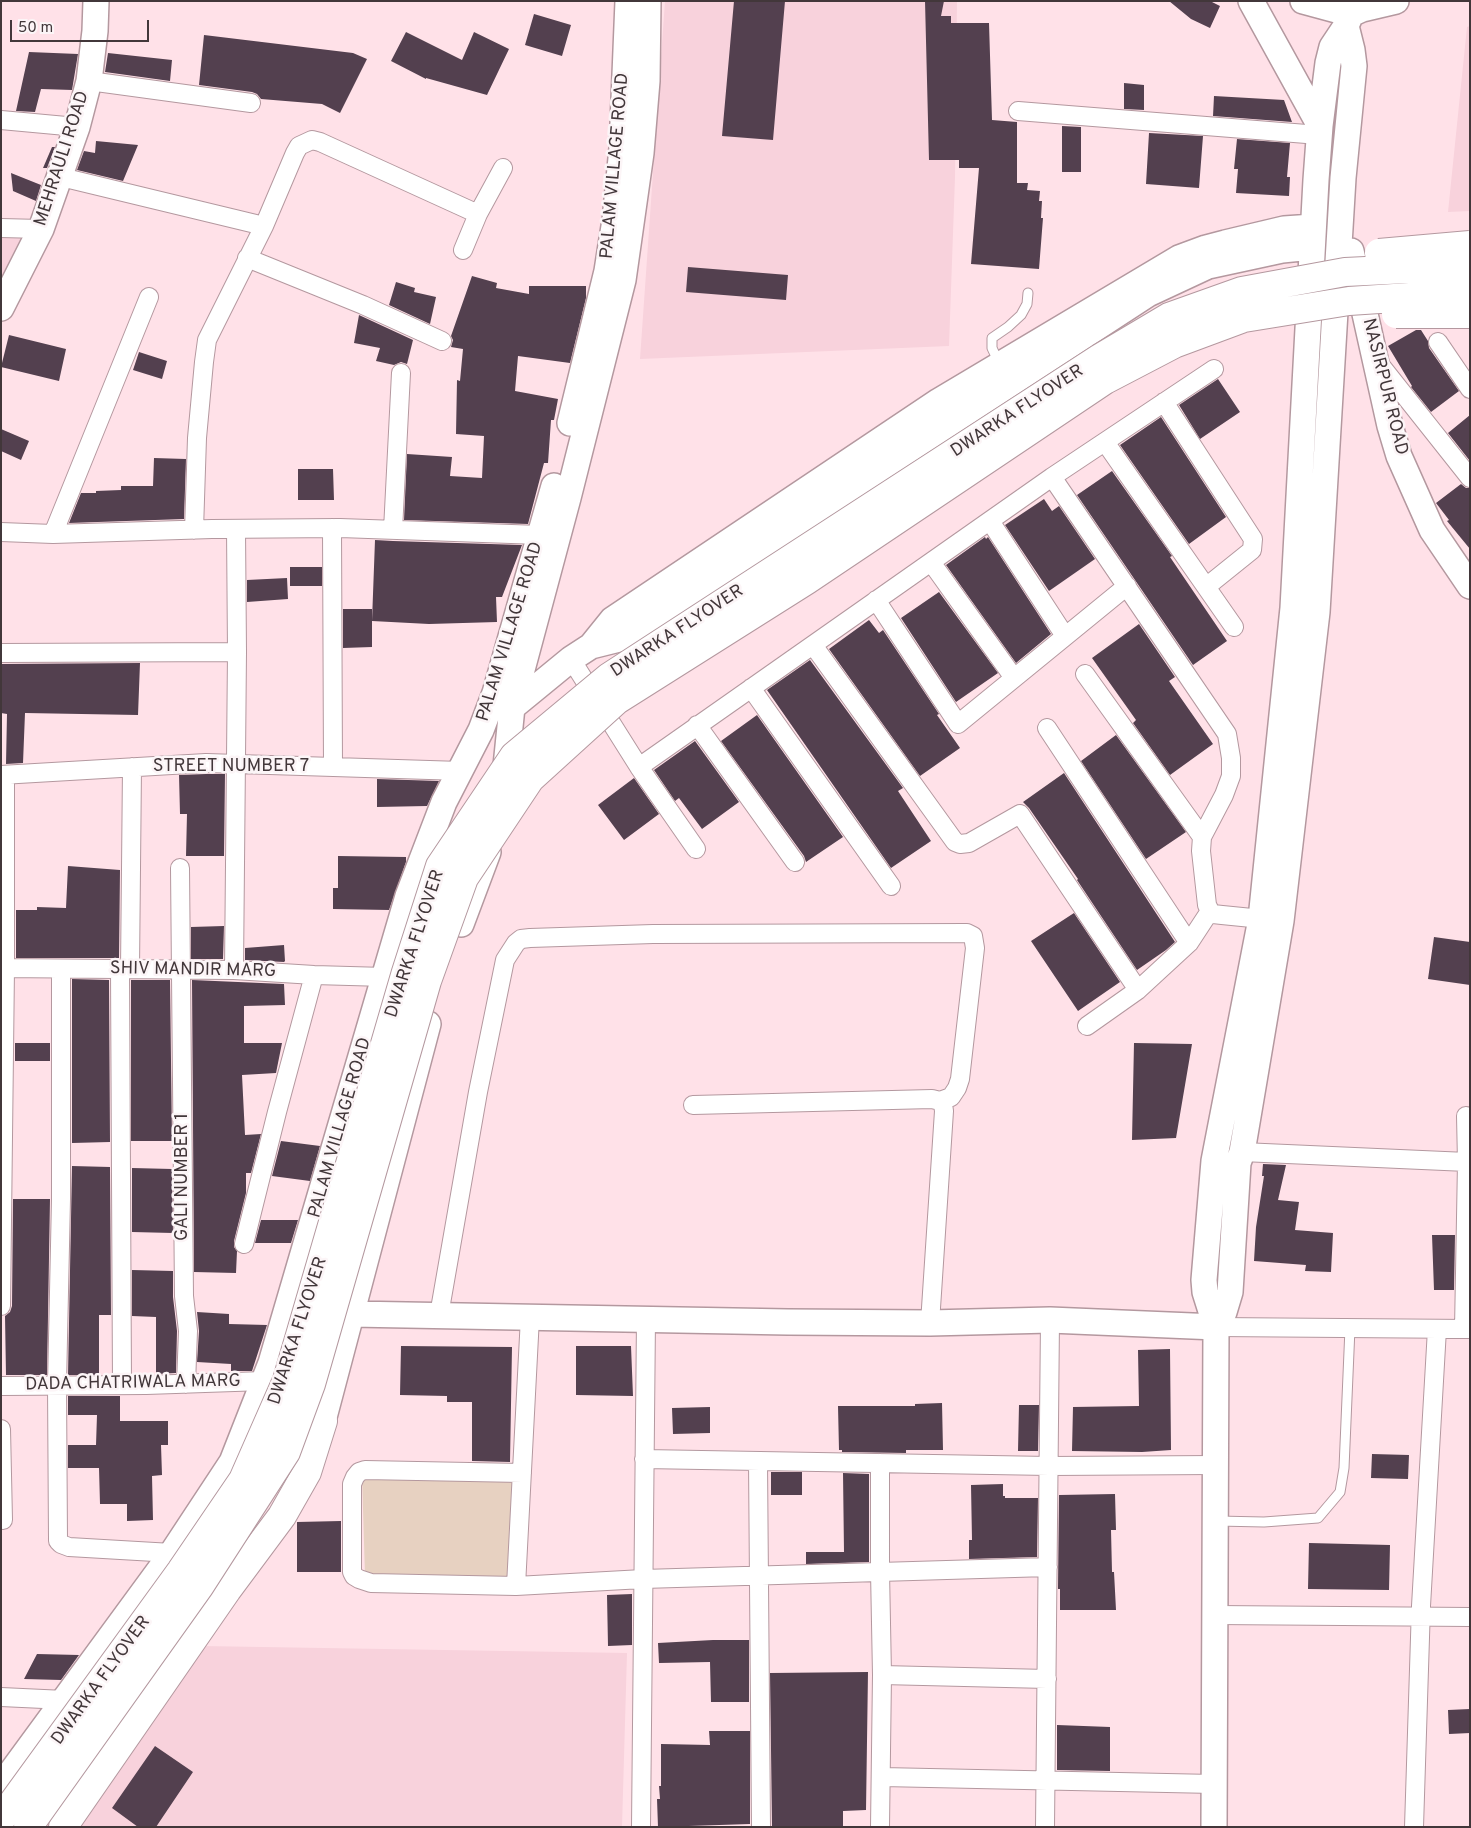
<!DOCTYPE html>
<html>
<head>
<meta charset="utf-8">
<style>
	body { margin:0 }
	#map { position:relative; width:1471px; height:1828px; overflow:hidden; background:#ffe1e8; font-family:Overpass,sans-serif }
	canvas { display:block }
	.frame { position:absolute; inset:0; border:2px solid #42373a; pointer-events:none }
	.scale { position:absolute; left:10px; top:20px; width:139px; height:22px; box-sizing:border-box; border:2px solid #42373a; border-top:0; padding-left:6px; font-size:15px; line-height:18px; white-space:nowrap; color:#42373a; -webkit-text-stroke:4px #fcf5f7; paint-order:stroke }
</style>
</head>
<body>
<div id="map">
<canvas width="1471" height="1828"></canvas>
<div class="frame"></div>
<div class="scale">50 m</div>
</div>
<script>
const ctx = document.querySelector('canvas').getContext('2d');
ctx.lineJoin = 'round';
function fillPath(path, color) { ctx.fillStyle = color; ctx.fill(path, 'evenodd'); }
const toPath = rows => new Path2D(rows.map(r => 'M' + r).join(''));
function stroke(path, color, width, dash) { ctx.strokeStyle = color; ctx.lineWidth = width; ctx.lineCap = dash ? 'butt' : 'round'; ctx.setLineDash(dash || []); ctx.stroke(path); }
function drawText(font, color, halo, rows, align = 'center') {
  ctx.font = font + ' Overpass,sans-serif'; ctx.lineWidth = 5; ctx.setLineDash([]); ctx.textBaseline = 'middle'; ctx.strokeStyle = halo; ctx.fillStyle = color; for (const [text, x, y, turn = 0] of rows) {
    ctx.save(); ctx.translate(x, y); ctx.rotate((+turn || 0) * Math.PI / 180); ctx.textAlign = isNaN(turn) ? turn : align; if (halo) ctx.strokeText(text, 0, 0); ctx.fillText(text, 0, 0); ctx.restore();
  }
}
const built = toPath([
	[665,1,957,1,955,177,949,346,640,359],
	[1470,26,1470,211,1448,212,1467,27],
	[41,229,1,308,1,230],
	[202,1646,627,1653,622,1827,74,1827]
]);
const green = toPath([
	[362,1476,516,1478,510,1578,365,1576]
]);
const building = toPath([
	[734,1,785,1,773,140,722,136],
	[925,1,944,1,941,16,951,16,951,23,989,23,992,120,1017,122,1017,183,1028,183,1027,190,1040,191,1039,201,1042,201,1041,218,1043,218,1039,269,971,264,979,168,959,168,959,160,929,160],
	[1169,1,1210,1,1220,6,1210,28,1191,19],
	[534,14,571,25,562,56,525,45],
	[406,32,462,60,474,32,509,49,487,95,426,78,426,79,391,61],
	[204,35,353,53,367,59,340,113,322,104,261,99,257,94,252,92,199,85],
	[29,52,78,54,72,90,41,89,35,112,16,111],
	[108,53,172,60,170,81,105,72],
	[1124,83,1144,85,1144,110,1124,109],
	[1214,96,1284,100,1292,122,1213,116],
	[1062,126,1081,127,1081,172,1062,172],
	[1149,133,1203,136,1199,188,1146,184],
	[1237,139,1290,143,1287,177,1290,177,1289,196,1236,193,1238,169,1234,169],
	[96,141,138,145,123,181,77,170,84,151,95,153],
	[52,147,55,147,47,168,43,168],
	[11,173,41,185,36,201,13,191],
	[688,267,788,275,786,300,686,292],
	[472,276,497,283,496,288,529,294,529,286,586,286,586,298,570,363,518,356,515,391,558,399,554,420,551,420,548,463,544,463,528,524,404,520,407,454,452,457,450,476,482,478,484,436,456,434,457,380,460,381,463,349,451,347,453,340,451,336],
	[396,282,415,288,414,292,436,297,430,324,389,305],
	[359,315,413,340,407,364,401,362,394,365,376,361,380,348,354,343],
	[1416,330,1421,330,1428,341,1429,348,1459,391,1431,412,1411,387,1412,386,1388,346],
	[9,335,66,349,59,381,1,367],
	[139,352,167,361,162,379,133,370],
	[1218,379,1240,412,1200,439,1179,405],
	[1470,415,1470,461,1448,433],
	[1161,417,1226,517,1189,544,1120,445],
	[1,429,29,441,21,460,1,451],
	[154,458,186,459,184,519,69,523,81,493,96,493,96,491,121,490,121,486,153,486],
	[298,469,333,469,334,500,298,500],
	[1112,471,1172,556,1170,557,1227,641,1193,665,1077,495],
	[1461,484,1466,488,1470,488,1470,549,1447,521,1449,520,1436,503],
	[1044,499,1052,511,1059,506,1095,559,1049,591,1005,525],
	[985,537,986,539,988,537,1051,634,1016,663,946,565],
	[375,540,393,541,522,545,502,597,496,597,497,622,429,624,372,621],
	[290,567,322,567,322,586,290,586],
	[287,578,288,599,247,602,247,580],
	[939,592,998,673,956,702,901,618],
	[343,609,372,609,372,647,343,648],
	[869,620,879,633,883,630,939,714,937,715,960,748,920,776,829,649],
	[1139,624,1175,677,1169,681,1213,744,1170,775,1133,723,1136,720,1092,658],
	[810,660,903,788,898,791,931,841,891,868,767,690],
	[140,663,138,715,25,713,23,763,6,764,7,714,1,713,1,664],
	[757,715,843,837,806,862,804,856,721,741],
	[1116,735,1186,832,1146,859,1081,761],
	[695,741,739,802,702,829,679,798,675,801,654,770],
	[1064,773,1175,942,1166,950,1137,970,1077,880,1078,879,1029,808,1023,802],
	[206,774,225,774,224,856,186,856,187,814,180,814,179,775],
	[634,778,659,814,624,840,598,805],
	[377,779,439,781,427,806,377,807],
	[338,856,406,857,406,862,389,910,333,909,333,888,338,888],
	[68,866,120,870,119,958,16,958,16,910,37,910,37,907,66,908],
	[1074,913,1120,982,1078,1011,1031,941],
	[224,926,223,959,191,959,191,927],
	[1434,937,1470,942,1470,985,1428,979],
	[284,945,285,961,284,962,245,960,245,948],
	[72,979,109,980,110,1142,72,1143],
	[131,980,170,980,172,1141,131,1141],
	[192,980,284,984,285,1005,244,1006,244,1043,282,1043,276,1073,242,1075,245,1135,261,1134,251,1173,246,1173,246,1193,234,1241,234,1247,237,1251,236,1273,194,1272],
	[15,1043,50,1043,50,1061,15,1061],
	[1134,1043,1192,1044,1176,1138,1132,1140],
	[281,1141,320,1146,310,1181,272,1176],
	[1263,1164,1286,1165,1278,1200,1299,1202,1295,1230,1333,1233,1331,1272,1305,1271,1306,1265,1254,1261,1256,1227,1264,1176,1262,1176],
	[72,1166,110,1167,111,1315,99,1315,99,1375,68,1375],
	[132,1168,172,1169,173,1233,132,1232],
	[13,1199,50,1199,47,1375,6,1375,5,1316,10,1312,12,1306],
	[261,1220,298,1220,291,1243,255,1243],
	[1432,1235,1455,1235,1454,1290,1434,1290],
	[132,1270,173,1271,173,1297,177,1331,176,1373,156,1374,156,1317,132,1316],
	[197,1312,229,1314,229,1324,267,1325,252,1371,231,1371,231,1364,197,1362,199,1331],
	[401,1346,512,1347,510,1462,472,1461,472,1402,447,1402,447,1396,400,1395],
	[576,1346,631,1346,633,1396,576,1395],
	[1170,1349,1171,1450,1142,1452,1072,1451,1073,1407,1139,1406,1138,1350],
	[68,1396,120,1396,120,1421,168,1421,168,1445,161,1445,162,1475,152,1476,153,1520,127,1521,127,1504,100,1504,99,1468,68,1468,68,1445,96,1445,97,1415,68,1415],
	[942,1403,943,1450,906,1450,906,1453,842,1452,842,1450,839,1450,838,1406,915,1406,915,1404],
	[1019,1405,1039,1405,1038,1451,1018,1451],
	[710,1407,710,1433,673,1434,672,1408],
	[1372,1454,1409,1455,1408,1479,1371,1478],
	[771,1472,802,1472,802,1495,771,1495],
	[843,1473,869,1474,869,1562,806,1564,806,1552,844,1552],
	[1003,1484,1003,1496,1005,1496,1005,1498,1038,1498,1037,1557,969,1559,969,1540,972,1540,971,1485],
	[1115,1494,1116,1530,1111,1530,1112,1572,1114,1572,1116,1610,1060,1610,1060,1589,1058,1589,1058,1587,1059,1495],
	[341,1521,341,1572,297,1572,297,1522],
	[1309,1543,1390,1545,1389,1590,1308,1589],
	[632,1594,632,1645,608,1646,607,1595],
	[713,1640,749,1640,749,1702,711,1702,710,1662,659,1663,658,1643],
	[37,1654,79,1655,61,1680,24,1679],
	[868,1672,866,1810,843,1811,843,1827,772,1827,770,1673],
	[1470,1709,1470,1733,1449,1734,1448,1710],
	[1057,1725,1110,1727,1110,1771,1057,1770],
	[709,1731,750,1731,750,1824,658,1827,657,1799,660,1799,659,1786,661,1786,661,1744,710,1745],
	[155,1746,193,1772,156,1827,138,1827,112,1808]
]);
const lane = toPath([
	[999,363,992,348,992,338,1008,327,1021,315,1027,304,1028,293],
	[1217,1521,1264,1522,1318,1518,1340,1492,1344,1468,1350,1328]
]);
const street = toPath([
	[89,81,251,103],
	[1018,111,1319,135],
	[1,120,77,127],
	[61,177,264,226],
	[1,228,41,229],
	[463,250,478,214,503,168],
	[247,258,363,305,442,341],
	[1438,342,1470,389],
	[1378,362,1470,478],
	[1164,402,1253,539,1252,550,1206,587],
	[1105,442,1234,627],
	[1052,477,1227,734,1231,758,1231,776,1224,795,1202,837,1201,851,1207,905,1210,911,1213,914,1222,915,1272,920],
	[990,521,1065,636],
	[332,528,333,767],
	[236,529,237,652],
	[194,530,197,438,204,362,207,340,264,226,295,153,299,146,312,140,320,142,478,214],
	[393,530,401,373],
	[1,532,53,534,212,529,340,528,540,535],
	[53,534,149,297],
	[931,562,1014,678],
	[876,600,958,724,1127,586],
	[813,645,955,842,960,844,969,843,1020,814,1138,990],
	[1,653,237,652,234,970],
	[571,659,639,767,696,849],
	[1085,674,1202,837],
	[751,688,891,886],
	[697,725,795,862],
	[1047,728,1189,943],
	[639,767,1052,477,1214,369],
	[1,775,206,763,461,771],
	[180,868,184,1296,188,1331,186,1384],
	[1,968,234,970,314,975,385,977],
	[61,969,61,1199,57,1385,58,1541,61,1544,69,1547,172,1553],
	[120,969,122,1385],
	[130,969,132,767],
	[1087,1026,1138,990,1189,943,1210,911],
	[1242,1152,1467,1162],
	[244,1244,277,1112,314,975],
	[1,1306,5,968,5,775],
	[439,1315,478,1092,505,960,516,943,521,939,530,938,653,934,967,933,973,936,975,948,960,1079,957,1088,951,1097,940,1101,932,1099,693,1105],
	[530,1317,516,1586,643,1579,1048,1567],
	[930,1323,944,1111,943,1104,940,1101],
	[1216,1327,1470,1329],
	[1464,1329,1467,1162,1466,1116],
	[1,1386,146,1385,264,1381],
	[1,1429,3,1520],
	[644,1459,1049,1466,1216,1465],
	[758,1461,761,1827],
	[516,1586,371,1583,359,1579,354,1576,352,1572,352,1484,355,1477,359,1472,365,1470,522,1473],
	[1215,1615,1470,1617],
	[882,1675,1047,1679],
	[1,1697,65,1700],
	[882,1777,1214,1784],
	[641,1827,646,1319],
	[880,1827,882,1675,880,1571,880,1463],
	[1045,1827,1050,1320],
	[1414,1827,1421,1606,1437,1329]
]);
const secondary = toPath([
	[1251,1,1320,126],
	[1303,1,1351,14],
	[1351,251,1390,426,1399,456,1432,530,1470,586],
	[1,308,41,229,77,127,89,81,95,31,96,1],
	[570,423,607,271,615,220,622,148,628,1],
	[591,646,619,639,1148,294,1208,266,1282,250,1312,247],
	[510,709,571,659,591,646,612,620,939,401,1179,258,1206,248,1225,243,1284,229,1313,227],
	[505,776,512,707,568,498,623,280,641,153,647,81,648,1],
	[461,924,488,852],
	[336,1311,352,1314,788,1322,930,1323,1050,1320,1216,1327],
	[1216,1327,1224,1312,1230,1292,1238,1163,1242,1152,1281,921,1317,612,1343,178,1354,66,1352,50,1346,26],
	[314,1438,323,1421,428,1024],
	[1,1786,172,1553,232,1462,271,1363,408,896,444,802,481,730,495,693,554,486],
	[1214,1827,1216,1327,1205,1292,1204,1280,1214,1161,1261,919,1293,608,1316,180,1320,126,1328,63,1332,47,1346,26,1351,14,1362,9,1396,1]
]);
const primary = toPath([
	[63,1827,227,1590,282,1516,307,1472,323,1421]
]);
const primaryBridge = toPath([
	[1379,253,1470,245],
	[1396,314,1470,314],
	[1,1819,181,1571,243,1480,287,1380,406,972,440,866,514,756,609,677,1100,358,1169,317,1242,291,1345,272,1470,266],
	[28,1827,199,1587,286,1452,311,1384,427,981,464,878,530,779,617,700,807,580,1105,380,1174,344,1244,318,1349,301,1470,293]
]);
const streetNames = [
	["MEHRAULI ROAD",63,159,-72],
	["PALAM VILLAGE ROAD",616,166,-85],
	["NASIRPUR ROAD",1384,387,76],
	["DWARKA FLYOVER",1018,412,-33],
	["PALAM VILLAGE ROAD",511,632,-73],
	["DWARKA FLYOVER",678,632,-33],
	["STREET NUMBER 7",231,767],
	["DWARKA FLYOVER",416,944,-72],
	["SHIV MANDIR MARG",193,971,1],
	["PALAM VILLAGE ROAD",341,1128,-74],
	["GALI NUMBER 1",183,1177,-90],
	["DWARKA FLYOVER",299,1331,-72],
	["DADA CHATRIWALA MARG",133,1384,-1],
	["DWARKA FLYOVER",102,1681,-54]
];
fillPath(built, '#f8d2dc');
fillPath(green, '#e7d1c1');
fillPath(building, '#53404f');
stroke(lane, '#b4989f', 11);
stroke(street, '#b4989f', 20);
stroke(secondary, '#b4989f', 28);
stroke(primary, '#b4989f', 30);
stroke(lane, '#fff', 9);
stroke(street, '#fff', 18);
stroke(secondary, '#fff', 25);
stroke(primary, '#fff', 28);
stroke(primaryBridge, '#b4989f', 30, []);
stroke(primaryBridge, '#fff', 28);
drawText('18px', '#42373a', '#fcf5f7', streetNames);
</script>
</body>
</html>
